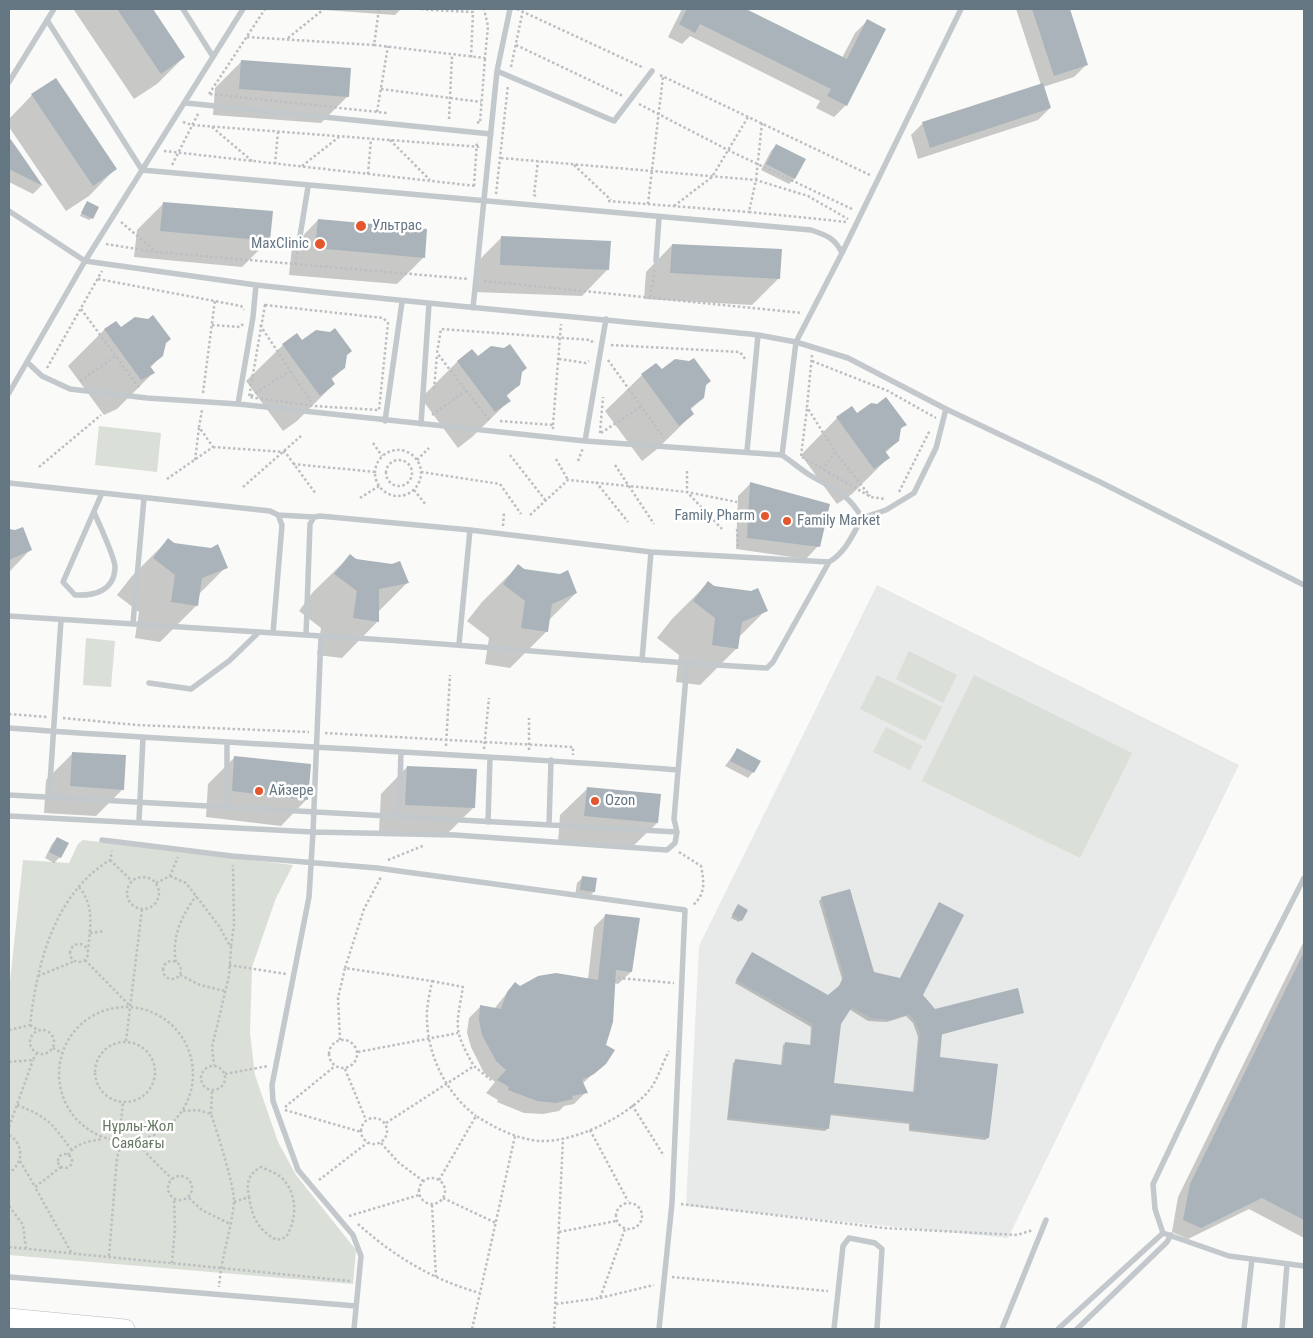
<!DOCTYPE html>
<meta charset="utf-8">
<style>
body{margin:0}
#map{position:relative;width:1313px;height:1338px;overflow:hidden;background:#fafaf8;font-family:"Roboto Condensed",sans-serif}
canvas{display:block}
.frame{position:absolute;inset:0;border:10px solid #657683;pointer-events:none}
</style>
<div id="map">
<canvas width="1313" height="1338"></canvas>
<div class="frame"></div>
</div>
<script>
const ctx = document.querySelector('canvas').getContext('2d');
ctx.lineJoin = 'round';
function paint(path, color) {
  ctx.fillStyle = color;
  ctx.fill(path, 'evenodd');
}
function trace(path, color, width, dash) {
  ctx.strokeStyle = color;
  ctx.lineWidth = width;
  ctx.lineCap = dash ? 'butt' : 'round';
  ctx.setLineDash(dash || []);
  ctx.stroke(path);
}
function label(font, color, halo, rows, align = 'center') {
  ctx.font = font + ' "Roboto Condensed",sans-serif';
  ctx.lineWidth = 5;
  ctx.setLineDash([]);
  ctx.textBaseline = 'middle';
  ctx.strokeStyle = halo;
  ctx.fillStyle = color;
  for (const [text, x, y, turn = 0] of rows) {
    ctx.save();
    ctx.translate(x, y);
    ctx.rotate((+turn || 0) * Math.PI / 180);
    ctx.textAlign = isNaN(turn) ? turn : align;
    if (halo) ctx.strokeText(text, 0, 0);
    ctx.fillText(text, 0, 0);
    ctx.restore();
  }
}
paint(new Path2D(`
 M877 585 1239 765 1008 1238 686 1206 699 946Z`), '#e8e9e9');
paint(new Path2D(`
 M99 426 161 433 157 472 95 465Z
 M86 638 115 641 111 687 83 685Z
 M909 651 957 675 943 703 896 679Z
 M877 675 942 707 925 741 860 709Z
 M974 675 1132 753 1080 858 922 781Z
 M886 727 922 746 910 770 873 752Z
 M83 840 293 865 276 898 252 967 250 1033 255 1075 278 1142 296 1175 356 1250 353 1284 9 1255V991L23 860 69 863 78 844Z`), '#dadfd7');
paint(new Path2D(`
 M75 9H151L184 57 157 84 134 99 74 10Z
 M310 9H401L395 15Z
 M682 9H743L842 58 855 33 867 21 846 105 834 117 816 108 820 101 690 36 682 44 668 37Z
 M1016 9H1068L1086 65 1074 77 1043 87 1050 108 1038 120 918 159 911 135 923 123 1041 85Z
 M242 61 348 96 321 123 213 115 215 88Z
 M32 95 115 169 89 196 66 211 9 127V119Z
 M9 139 41 186 33 194 9 182Z
 M776 145 794 179 789 184 761 170 771 151Z
 M164 203 269 240 242 267 134 257 137 230Z
 M85 205 92 218 89 220 80 216Z
 M318 220 424 257 397 284 289 275 292 247Z
 M502 237 608 269 582 296 474 292 475 264Z
 M672 245 779 278 752 305 644 299 646 272Z
 M116 322 121 329 164 344 162 355 150 368 153 373 117 409 104 415 68 366 104 330Z
 M302 341 345 357 344 368 331 380 334 384 297 421 283 431 246 381 283 345Z
 M477 358 521 373 519 384 506 397 509 401 472 437 458 448 421 398 458 361Z
 M661 371 704 386 703 398 690 410 693 414 656 450 642 461 605 411 642 375Z
 M857 414 905 424 900 430 898 441 885 453 888 458 852 494 837 504 801 455 837 418Z
 M750 484 818 546 806 559 736 549 738 496Z
 M9 531 15 532 30 550 9 572Z
 M168 540 226 567 198 595 197 605 160 642 135 638 139 612 117 595 132 576Z
 M350 556 407 583 378 612V621L342 658 317 655 321 628 299 611 313 592Z
 M518 566 576 593 548 621 547 631 510 668 485 664 489 638 467 621 482 602Z
 M708 583 766 610 738 638 737 648 700 685 676 682 679 655 657 638 672 619Z
 M737 750 753 772 748 778 725 766Z
 M73 753 123 789 96 816 44 813 46 780Z
 M235 757 307 799 281 826 206 817 208 784Z
 M407 767 474 807 447 834 379 831 381 794Z
 M587 789 657 823 630 849 558 843 560 815Z
 M57 838 60 857 54 863 45 858 52 844Z
 M583 877 594 892 588 897 575 896 577 883Z
 M822 898 873 974 900 979 939 904 921 995 935 1011 1023 1012 940 1035 939 1058 988 1138 985 1140 909 1131V1124L829 1115 828 1128 825 1131 727 1120 733 1063 736 1061 781 1066 783 1045 786 1043 810 1046 811 1027 735 983 750 956 828 996 838 988 842 979 819 901ZM849 1009 868 1021 887 1022 906 1016 913 1023 918 1037 913 1093 833 1084 840 1023Z
 M736 908 741 920 739 922 731 918Z
 M606 915 638 919 631 972 618 984 614 983 604 1046 605 1063 582 1084 586 1092 574 1104 564 1106 559 1111 543 1114 524 1113 497 1102 498 1100 486 1093 495 1082 484 1073 471 1047 467 1033 469 1018 481 1006 494 1009 515 983 520 988 588 979 594 927Z
 M1304 941V1238L1249 1209 1188 1239 1172 1232 1178 1197Z`), '#0003');
paint(new Path2D(`
 M117 9H153L185 57 161 74Z
 M687 9H746L847 59 867 19 886 29 847 106 827 96 831 89 700 24 695 33 679 24Z
 M1032 9H1070L1088 65 1054 76Z
 M241 60 351 68 349 97 239 89Z
 M56 78 117 169 93 186 31 94Z
 M1043 83 1051 108 930 148 922 122Z
 M9 137 19 151 43 186 9 169Z
 M776 144 806 159 795 179 766 164Z
 M87 201 99 207 93 219 81 213Z
 M163 202 273 211 270 241 160 231Z
 M318 219 427 229 425 258 315 248Z
 M501 236 611 241 609 270 500 265Z
 M672 244 782 249 780 279 670 273Z
 M153 315 171 339 166 343 163 356 150 366 155 373 141 380 104 329 116 321 121 327 135 317 148 319Z
 M335 328 352 351 347 355 345 368 331 378 335 384 320 396 282 344 297 333 302 340 316 330 330 332Z
 M510 344 527 368 522 372 520 385 506 395 511 401 495 412 457 361 472 349 478 356 491 346 504 348Z
 M694 358 711 381 706 385 704 398 690 408 694 414 679 426 641 374 656 363 662 369 675 359 689 361Z
 M886 397 907 425 901 428 899 441 885 451 890 458 874 469 836 417 852 406 857 413 871 403 877 404Z
 M750 482 830 504 820 547 747 538Z
 M23 527 32 550 9 560V529L15 530Z
 M168 538 174 543 211 548 218 544 228 568 202 578 198 606 171 602 175 575 153 558Z
 M350 554 356 559 392 564 400 561 409 583 379 589V622L353 618 357 591 334 574Z
 M518 564 524 569 560 574 568 570 577 593 552 604 548 632 521 628 525 601 503 584Z
 M708 581 714 586 751 591 758 588 768 611 742 622 738 649 712 645 715 618 693 601Z
 M737 748 761 761 754 773 730 761Z
 M72 752 126 755 124 790 70 786Z
 M234 756 311 764 308 800 232 791Z
 M407 766 477 769 475 808 405 805Z
 M587 787 661 794 658 823 584 816Z
 M57 837 69 843 61 858 49 852Z
 M582 876 597 878 595 892 580 890Z
 M850 889 874 972 900 978 939 902 964 915 923 995 935 1009 1018 988 1024 1013 942 1034 940 1057 998 1064 989 1138 910 1129 911 1122 831 1113 829 1129 728 1118 735 1059 783 1065 785 1042 811 1045 813 1024 736 980 752 952 828 995 840 985 844 976 821 897ZM852 1007 871 1018 891 1020 909 1014 915 1021 920 1033 915 1092 834 1083 841 1024Z
 M738 904 748 910 742 921 732 915Z
 M605 914 640 918 632 972 616 970 613 1022 606 1045 615 1050 606 1064 594 1074 582 1080 588 1093 572 1096 573 1099 556 1103 537 1101 508 1090 509 1087 497 1080 506 1070 496 1061 482 1035 479 1020 480 1005 501 1009 507 992 515 982 520 986 538 976 556 973 598 980Z
 M1304 952V1220L1262 1198 1201 1228 1183 1220 1190 1184Z`), '#aab3b9');
const primary = new Path2D(`
 M9 1318 125 1329`);
trace(primary, '#b5babe', 20);
trace(new Path2D(`
 M421 9 431 10
 M517 9 644 68
 M431 10 473 12 471 58
 M247 37 374 45 379 9
 M288 38 324 9
 M374 45 485 58 488 26 484 9
 M516 45 623 96
 M511 67 523 10
 M660 75 870 175
 M381 89 481 102
 M209 94 265 9
 M210 94 387 113
 M639 104 728 150 854 210
 M377 112 388 46
 M449 119 452 56
 M183 122 192 125 481 147
 M477 122 480 123 485 58
 M762 123 756 180 749 212 847 222
 M212 127 252 161
 M390 140 430 180
 M164 151 476 186
 M501 158 756 180 808 196 848 219
 M275 164 278 132
 M172 165 199 112
 M574 165 611 200
 M302 166 339 137
 M368 174 371 139
 M474 186 477 141
 M496 194 508 85
 M536 196 534 195 538 161
 M608 201 749 212
 M648 204 663 77
 M674 206 712 177 748 117
 M121 222 155 251
 M106 244 156 252 469 279
 M295 264 299 243
 M98 279 241 306 244 310
 M484 281 802 313
 M650 297 655 269
 M265 305 383 318 388 323 379 410 314 406 249 397Z
 M81 309 140 389
 M212 325 240 327 243 324
 M260 325 311 402
 M611 345 740 352 746 360
 M812 355 807 407 835 452 823 469
 M559 359 586 363 589 361
 M608 360 664 438
 M812 361 888 391 936 418
 M47 368 102 271
 M80 381 116 356
 M434 389 437 355
 M203 393 215 300
 M251 396 290 371
 M432 415 467 390
 M489 420 437 353 441 329 591 340 593 343
 M500 421 553 425V429
 M553 425 561 324
 M600 433 603 397
 M601 433 642 406
 M373 443 382 456
 M213 447 285 452 316 494
 M375 473a23 23 0 1 1 46 0a23 23 0 1 1-46 0Z
 M835 452 870 496
 M510 455 546 501
 M801 456 807 408
 M802 457 871 497 885 499
 M556 459 568 480
 M386 473a13 13 0 1 1 26 0a13 13 0 1 1-26 0Z
 M195 460 199 428
 M417 460 429 448
 M578 461 583 448
 M293 464 375 472
 M615 465 654 524
 M39 467 101 415
 M687 471V492L737 502
 M421 472 500 484 521 514
 M167 479 213 447 199 427 202 410
 M596 482 628 522
 M243 487 301 436
 M414 490 426 505
 M899 492 930 430
 M360 498 379 486
 M530 515 568 480 687 492 722 529
 M503 526 504 513
 M737 529 738 547
 M9 714 47 717
 M63 718 137 725 309 732
 M325 733 573 747V755
 M446 746 450 675
 M484 749 489 698
 M529 750V718
 M679 852 701 866C704 881 706 894 693 905
 M110 860 132 881
 M388 860 425 845
 M170 876 186 883 219 926 231 948 229 976 212 1047 214 1065
 M127 893a16 16 0 1 1 32 0a16 16 0 1 1-32 0Z
 M156 883 170 876 178 857
 M79 887C95 906 90 928 88 951
 M90 933 105 931
 M70 953a9 9 0 1 1 18 0a9 9 0 1 1-18 0Z
 M231 946 234 925 233 865
 M85 960 130 1006
 M163 970a9 9 0 1 1 18 0a9 9 0 1 1-18 0Z
 M176 962C171 938 182 915 196 896
 M229 965 286 974
 M345 968 364 909 381 877
 M180 975 200 985 225 991
 M38 976 75 961
 M618 978 674 983
 M432 981 463 987C456 1027 453 1030 474 1066
 M59 1074a67 67 0 1 1 134 0a67 67 0 1 1-134 0Z
 M30 1025 38 1030
 M30 1042a12 12 0 1 1 24 0a12 12 0 1 1-24 0Z
 M9 1030 30 1025C37 964 54 894 110 860L112 851
 M340 1040 338 998 345 968 432 981C430 993 426 1007 427 1020 428 1057 447 1094 476 1116
 M329 1054a14 14 0 1 1 28 0a14 14 0 1 1-28 0Z
 M126 1041 142 909
 M95 1072a30 30 0 1 1 60 0a30 30 0 1 1-60 0Z
 M53 1048 62 1053
 M358 1052 458 1033
 M9 1062 33 1060 36 1054
 M201 1078a12 12 0 1 1 24 0a12 12 0 1 1-24 0Z
 M345 1069 366 1120
 M225 1074 268 1066
 M17 1105C50 1118 51 1123 71 1149
 M632 1105 664 1156
 M285 1107 335 1066
 M285 1110 361 1132
 M183 1111 198 1110 211 1114C217 1131 235 1188 234 1203 231 1231 221 1258 219 1287
 M211 1114 212 1091
 M361 1131a13 13 0 1 1 26 0a13 13 0 1 1-26 0Z
 M386 1123 474 1066 491 1080
 M9 1127 33 1060
 M590 1130 628 1201
 M9 1135C24 1144 24 1163 9 1173
 M140 1140 145 1152 172 1179
 M119 1141 123 1103
 M381 1143 399 1163 423 1181
 M58 1161a7 7 0 1 1 14 0a7 7 0 1 1-14 0Z
 M68 1155C75 1143 90 1141 103 1139
 M20 1161 35 1187
 M61 1167 35 1187 71 1252
 M168 1188a12 12 0 1 1 24 0a12 12 0 1 1-24 0Z
 M419 1191a13 13 0 1 1 26 0a13 13 0 1 1-26 0Z
 M319 1180 367 1143
 M439 1180 476 1116C495 1128 517 1139 539 1141 574 1143 630 1116 651 1088 658 1078 663 1062 669 1051
 M189 1198 202 1210 230 1224
 M443 1198 496 1223
 M234 1202 249 1197C246 1183 248 1174 261 1167 267 1170 277 1173 282 1178 298 1194 297 1220 286 1237L277 1240C259 1231 252 1218 249 1197
 M616 1216a13 13 0 1 1 26 0a13 13 0 1 1-26 0Z
 M681 1204 884 1228 1017 1235 1033 1230
 M432 1205 436 1277
 M9 1206 23 1225 26 1248
 M349 1216 419 1195
 M358 1224C395 1257 433 1280 480 1293
 M559 1232 616 1221
 M9 1247 350 1281
 M109 1256 117 1157 122 1142
 M172 1263 175 1227 174 1199
 M672 1277 828 1291
 M600 1298 654 1285
 M556 1304 600 1298 625 1229
 M472 1329 515 1136
 M554 1329 563 1138`), '#bbbfc2', 2.5, [2.5, 2.5]);
trace(new Path2D(`
 M183 9 212 55
 M47 20 142 170 811 230C826 235 835 238 842 253L796 342 782 455
 M497 71 614 121 652 71
 M9 82 54 9
 M186 103 491 134
 M9 211 85 261 256 285
 M300 236 308 187
 M842 253 961 9
 M656 261 659 217
 M473 308 497 71 510 9
 M758 335 796 342 848 358 946 409 1100 482 1304 585
 M27 362 42 376 70 389 147 398 238 404 585 441 782 455C791 461 799 468 808 474 831 488 848 492 862 518 853 534 846 552 829 562
 M9 393 85 261 243 9
 M238 404 253 317 256 285C423 304 591 318 758 335L747 451
 M385 421 402 302
 M421 424 429 304
 M585 441 606 319
 M9 483 270 511 278 515 282 525 273 633
 M94 512C98 522 116 559 115 568 114 591 94 596 75 595L63 582 102 493
 M278 515 314 517
 M862 518 886 510 914 493 936 448 946 409
 M470 530 651 552 829 562 773 662 767 668C618 660 470 644 321 636L313 832 455 835 667 850 675 843 677 832
 M9 616 259 632
 M133 623 144 498
 M306 635 310 524 314 517 320 516 470 530 459 644
 M642 660 651 552
 M149 683 191 689 229 661 259 632 321 636
 M9 728C232 745 456 752 678 770
 M9 795 677 832 674 819 687 664
 M49 798 61 620
 M227 808V742
 M9 816 313 832 309 897 272 1085 273 1101 298 1170 353 1235 361 1256 354 1329
 M399 818 401 752
 M139 821 143 738
 M488 822 490 758
 M549 825 551 760
 M102 840 232 856 377 868 685 910 672 1203 659 1329
 M1163 1233 1155 1209 1153 1184 1219 1045 1304 878
 M9 1277 356 1306
 M834 1329 843 1246 849 1238 875 1243 882 1249 877 1329
 M1002 1329 1046 1220
 M1058 1329 1163 1233 1229 1256 1304 1266
 M1077 1329 1167 1242 1171 1235
 M1244 1329 1252 1259
 M1282 1329 1287 1264`), '#c3c8cc', 5.5);
trace(primary, '#fff', 19);
for (const [x, y, r, color] of [
 [361,226,6,"#e4572e"],
 [320,244,6,"#e4572e"],
 [765,516,5,"#e4572e"],
 [787,521,5,"#e4572e"],
 [259,791,5,"#e4572e"],
 [595,801,5,"#e4572e"]
]) {
  const dot = new Path2D();
  dot.arc(x, y, r, 0, 2 * Math.PI);
  ctx.fillStyle = color;
  ctx.fill(dot);
  trace(dot, '#fff', 2);
}
label('15px', '#657683', '#fff', [
 ["Ультрас",372,226],
 ["MaxClinic",309,244,"right"],
 ["Family Pharm",755,516,"right"],
 ["Family Market",797,521],
 ["Айзере",269,791],
 ["Ozon",605,801]
], 'left');
label('15px', '#687a64', '#fff', [
 ["Нұрлы-Жол",138,1127],
 ["Саябағы",138,1144]
]);
</script>
